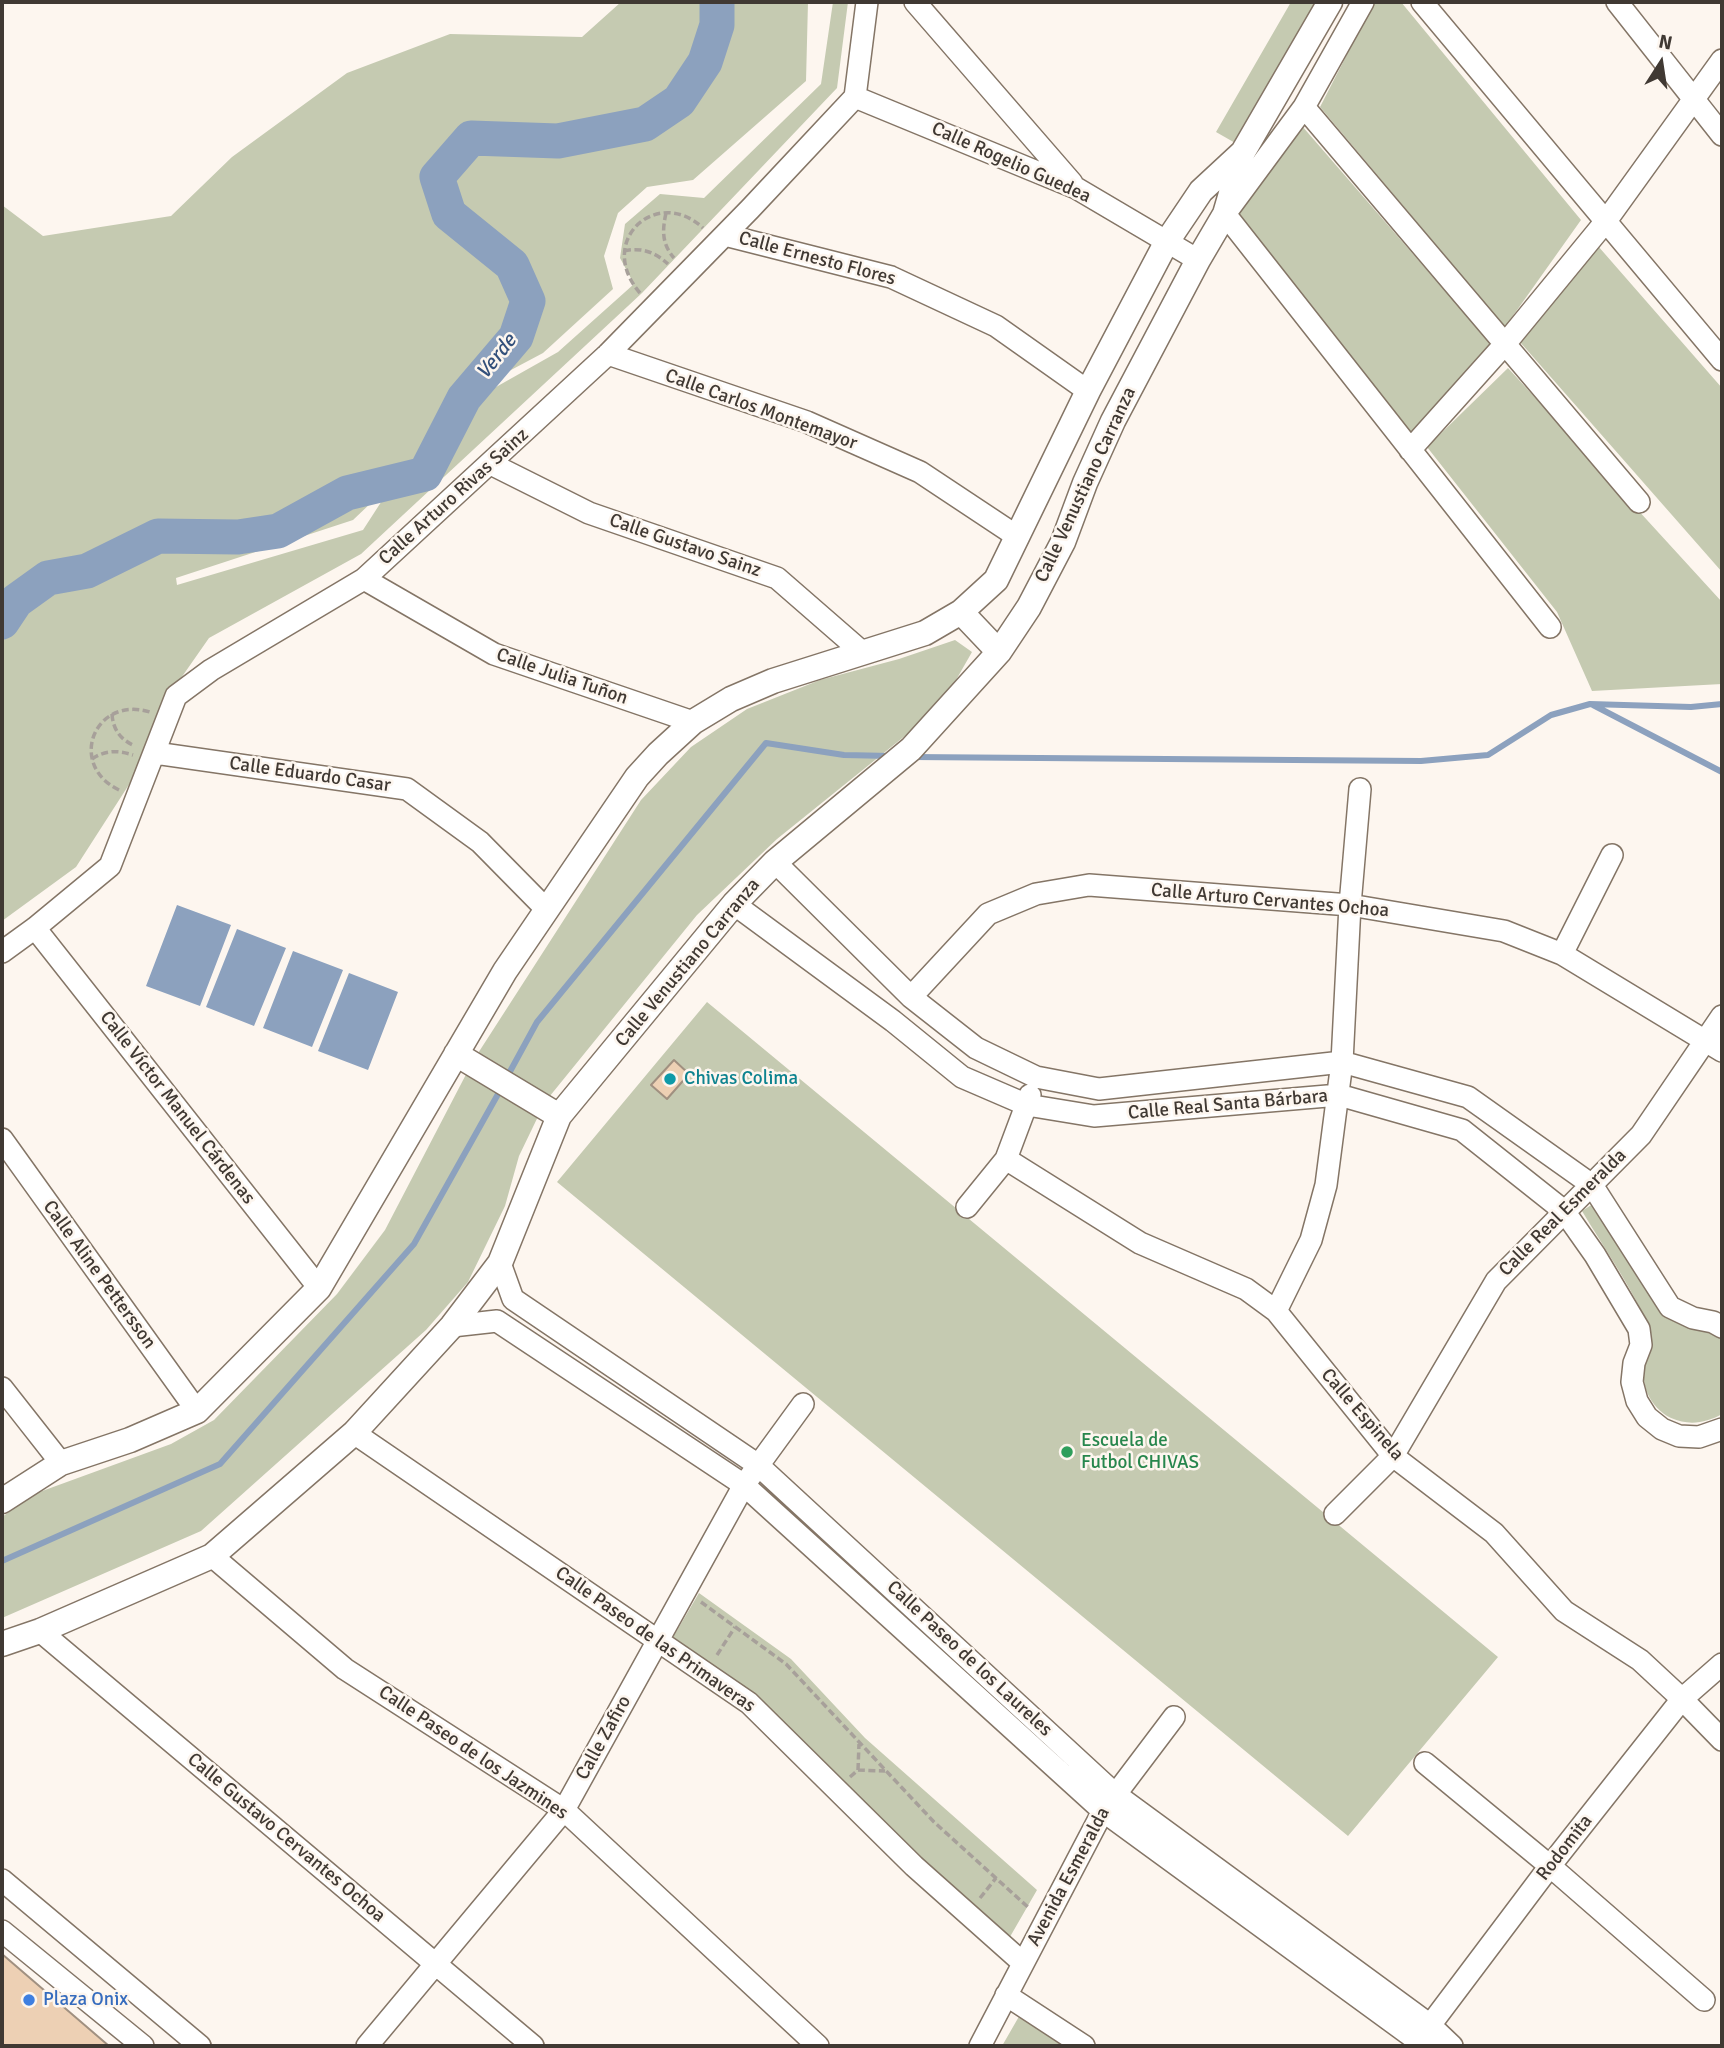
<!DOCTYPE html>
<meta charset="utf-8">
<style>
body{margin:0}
#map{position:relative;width:1724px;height:2048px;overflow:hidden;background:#fdf6ef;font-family:Signika,sans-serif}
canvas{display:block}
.frame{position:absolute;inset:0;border:4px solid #403933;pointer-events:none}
.north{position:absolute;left:1626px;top:28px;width:70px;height:70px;-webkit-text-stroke:5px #fdf6ef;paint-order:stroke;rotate:12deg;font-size:19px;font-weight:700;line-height:28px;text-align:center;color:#403933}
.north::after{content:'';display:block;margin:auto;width:24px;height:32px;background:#403933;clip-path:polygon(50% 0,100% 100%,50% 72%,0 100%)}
</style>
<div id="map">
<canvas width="1724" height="2048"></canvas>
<div class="frame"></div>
<div class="north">N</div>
</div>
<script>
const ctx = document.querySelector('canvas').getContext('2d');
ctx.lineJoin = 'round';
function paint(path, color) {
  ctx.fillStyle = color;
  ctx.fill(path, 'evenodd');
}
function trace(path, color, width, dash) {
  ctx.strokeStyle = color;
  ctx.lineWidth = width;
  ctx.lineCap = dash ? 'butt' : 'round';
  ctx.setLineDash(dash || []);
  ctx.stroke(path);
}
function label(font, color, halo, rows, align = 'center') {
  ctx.font = font + ' Signika,sans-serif';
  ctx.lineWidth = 5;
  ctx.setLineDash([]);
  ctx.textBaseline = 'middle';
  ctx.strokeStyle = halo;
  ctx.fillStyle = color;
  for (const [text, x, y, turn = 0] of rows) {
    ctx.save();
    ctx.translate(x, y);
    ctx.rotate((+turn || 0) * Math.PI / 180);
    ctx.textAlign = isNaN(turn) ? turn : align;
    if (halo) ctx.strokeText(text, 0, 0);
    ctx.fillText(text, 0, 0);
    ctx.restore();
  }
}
paint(new Path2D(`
 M621 2H808L806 81 693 180 647 187 618 213 604 256 613 289 543 353 447 404 413 463 353 520 176 578 177 585 363 530 385 496 428 481 473 400 558 352 634 284 620 258 625 224 660 194 704 198 821 84 833 2H848L837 88 642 293 361 554 209 638 165 701 130 783 76 867 2 921V205L43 236 171 216 232 157 347 73 450 34 582 37Z
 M1291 2H1320L1237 144 1216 132Z
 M1374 2H1401L1581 220 1505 327 1320 107Z
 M1302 126 1491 344 1413 436 1239 214Z
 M1598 246 1722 388V572L1520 342Z
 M1508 368 1722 602V684L1592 691 1557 612 1427 447Z
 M955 640 972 652 956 680 916 727 777 839 697 915 545 1102 519 1156 505 1206 468 1282 426 1330 201 1531 2 1618V1517L34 1494 171 1444 214 1420 337 1294 385 1230 473 1061 641 800 691 747 747 709 820 680 899 659Z
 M707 1002 1498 1657 1348 1836 557 1182Z
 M1596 1202 1663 1311 1722 1336V1414C1706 1423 1689 1426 1671 1418 1650 1408 1638 1382 1646 1359 1648 1354 1652 1350 1652 1344 1651 1337 1648 1325 1645 1318 1627 1281 1603 1246 1582 1211Z
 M699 1593 791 1659 865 1738 1037 1890 1007 1942 672 1639Z
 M1021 2013 1071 2046H1002Z`), '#c5cab1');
paint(new Path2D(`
 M177 905 231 925 200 1006 146 986Z
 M237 929 286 948 254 1026 206 1007Z
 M293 951 343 970 312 1047 263 1028Z
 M349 973 398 992 368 1070 318 1051Z`), '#8ca1be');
trace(new Path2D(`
 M1593 705 1722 772
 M912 757 1421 761 1488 755 1551 715 1590 704 1691 707 1722 704
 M507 1077 537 1022 766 743 844 755 891 756
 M2 1561 220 1464 414 1244 502 1087`), '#8ca1be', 6);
trace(new Path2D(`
 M2 622 16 601 48 578 87 571 158 536 238 537 278 531 347 493 425 474 464 398 516 337 528 301 512 265 449 214 437 177 471 138 558 141 645 124 679 101 705 62 717 25V2`), '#8ca1be', 35);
const building = new Path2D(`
 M674 1060 689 1074 667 1099 651 1085Z
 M2 1954 109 2046H2Z`);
paint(building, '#edd0b4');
trace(building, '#a09080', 2);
const minor = new Path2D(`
 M915 2 1072 183
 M1363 2 1304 107 1225 214 1550 627
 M1422 2 1722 360
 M1617 2 1722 135
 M855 97 1076 188 1198 260
 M1304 107 1639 502
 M725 235 891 277 996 326 1088 391
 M608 354 807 422 920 472 1018 537
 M1410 450 1505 344 1606 221 1722 60
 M491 464 589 513 777 578 862 652
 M364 579 494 654 693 722
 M155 753 407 789 480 842 547 910
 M775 862 911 997 976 1048 1036 1077 1099 1089 1342 1062 1468 1097 1592 1185 1670 1307 1693 1318 1713 1322 1722 1327
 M734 904 893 1021 962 1077 1027 1105 1094 1116 1339 1095 1462 1130 1564 1211 1595 1255 1639 1329 1641 1345 1634 1363 1632 1382 1637 1401 1647 1417 1662 1429 1679 1436 1699 1437 1722 1429
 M35 928 319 1288
 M2 952 35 928 110 866 176 696 211 670 364 579 608 354 750 209 855 97 867 2
 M1562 954 1612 855
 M911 997 988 914 1036 894 1089 885 1350 905 1504 931 1562 954 1722 1051
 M2 1139 197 1411
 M1006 1159 1140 1243 1246 1289 1276 1311 1393 1456 1494 1533 1564 1611 1640 1660 1682 1699 1722 1740
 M967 1207 1006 1159 1030 1095
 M500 1263 513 1299 758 1465 1115 1794 1430 2025 1452 2046
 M1276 1311 1311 1240 1326 1185 1342 1062 1350 905 1360 789
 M452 1326 497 1321 744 1485 1103 1811 1425 2046
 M2 1388 61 1463
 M354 1433 749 1703 914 1866 1023 1963
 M1335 1514 1393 1456 1496 1281 1641 1135 1722 1016
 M212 1556 345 1669 564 1810 818 2046
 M40 1631 533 2046
 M1425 1763 1550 1866 1704 2000
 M2 1880 200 2046
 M2 1931 143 2046
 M1006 1995 1084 2046
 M1422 2036 1550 1866 1682 1699 1722 1664
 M367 2046 564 1810 744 1485 803 1404
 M980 2046 1103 1811 1174 1717`);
const tertiary = new Path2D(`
 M961 612 999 652
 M456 1054 559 1116
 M2 1501 61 1463 130 1440 197 1411 319 1288 505 971 637 777 658 754 693 722 731 699 773 681 925 633 961 612 996 580 1088 391 1166 243 1201 191 1242 153
 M2 1644 40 1631 212 1556 354 1433 452 1326 500 1263 559 1116 734 904 775 862 911 749 999 652 1029 607 1063 542 1085 483 1113 421 1198 260 1225 214 1243 152 1330 2`);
trace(minor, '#847566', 24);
trace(tertiary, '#847566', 27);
trace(new Path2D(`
 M666 213C662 231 662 244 674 258
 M624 251C641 247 655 252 668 264
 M640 293C595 241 657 185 703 228
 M112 714C113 730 121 740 135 746
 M92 759C105 750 118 750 133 755
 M119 790C67 765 94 695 150 712
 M701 1602 786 1664 934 1822 1030 1909
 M717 1655 735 1627
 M858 1770 859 1744
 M850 1777 858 1770 885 1771
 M980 1898 996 1878`), '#a7a09a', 3.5, [7, 3.5]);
trace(minor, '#fff', 21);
trace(tertiary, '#fff', 24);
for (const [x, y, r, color] of [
 [670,1079,7,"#0f9aa8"],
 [1067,1452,7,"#2e9e5b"],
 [29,2000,7,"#3f7fe0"]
]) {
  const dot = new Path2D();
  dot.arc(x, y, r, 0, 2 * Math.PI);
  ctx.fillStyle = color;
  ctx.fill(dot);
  trace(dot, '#fdf6ef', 2.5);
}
label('19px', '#403933', '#fdf6ef', [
 ["Calle Rogelio Guedea",1011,163,24],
 ["Calle Ernesto Flores",817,259,15],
 ["Calle Carlos Montemayor",761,410,20],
 ["Calle Venustiano Carranza",1086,485,-65],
 ["Calle Arturo Rivas Sainz",454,497,-42],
 ["Calle Gustavo Sainz",685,546,19],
 ["Calle Julia Tuñon",562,677,19],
 ["Calle Eduardo Casar",310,775,8],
 ["Calle Arturo Cervantes Ochoa",1270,901,5],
 ["Calle Venustiano Carranza",688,963,-50],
 ["Calle Real Santa Bárbara",1228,1105,-5],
 ["Calle Víctor Manuel Cárdenas",177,1108,52],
 ["Calle Real Esmeralda",1563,1213,-45],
 ["Calle Aline Pettersson",99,1275,54],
 ["Calle Espinela",1362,1415,49],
 ["Calle Paseo de las Primaveras",655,1640,35],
 ["Calle Paseo de los Laureles",969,1659,43],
 ["Calle Zafiro",604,1738,-61],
 ["Calle Paseo de los Jazmines",473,1753,34],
 ["Calle Gustavo Cervantes Ochoa",286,1838,40],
 ["Rodomita",1565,1848,-52],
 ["Avenida Esmeralda",1069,1877,-62]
]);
label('19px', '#0d838f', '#fdf6ef', [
 ["Chivas Colima",684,1079]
], 'left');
label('19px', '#27864d', '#fdf6ef', [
 ["Escuela de",1081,1441],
 ["Futbol CHIVAS",1081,1463]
], 'left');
label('19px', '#366cbe', '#fdf6ef', [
 ["Plaza Onix",43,2000]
], 'left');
label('italic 21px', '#33507b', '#fdf6ef', [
 ["Verde",497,357,-52]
]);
</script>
